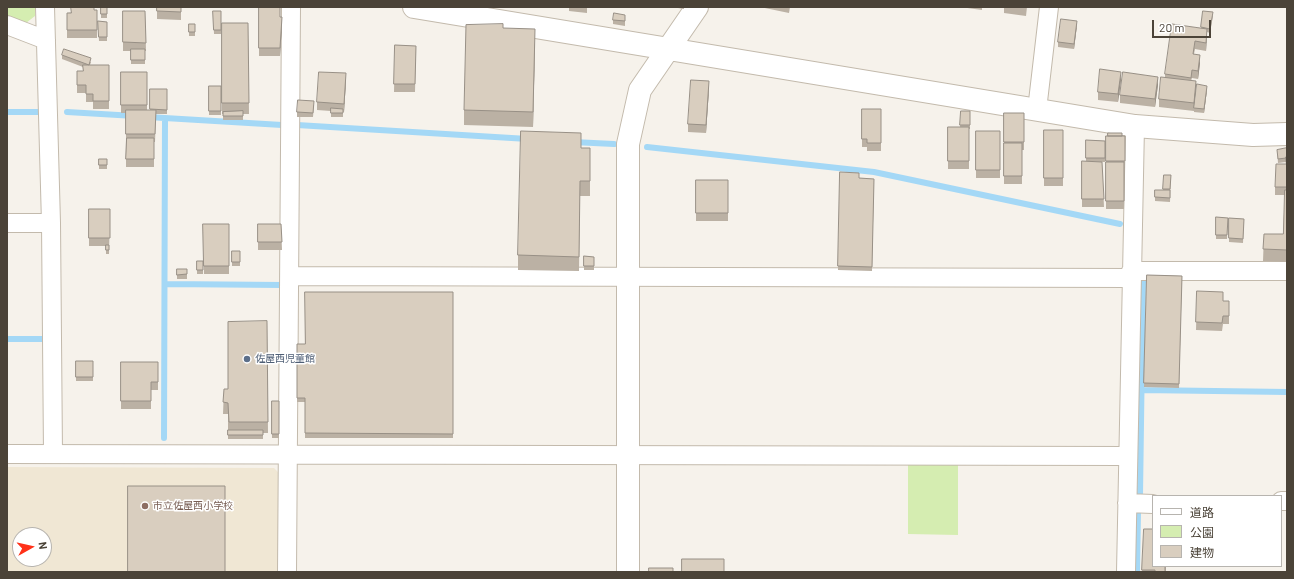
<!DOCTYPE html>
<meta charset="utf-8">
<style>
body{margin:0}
#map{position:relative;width:1294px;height:579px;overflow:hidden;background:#f6f2eb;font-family:Barlow,"Noto Sans JP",sans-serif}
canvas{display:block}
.frame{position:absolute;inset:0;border:8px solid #4b4338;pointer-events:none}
.legend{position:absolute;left:1152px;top:495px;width:130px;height:72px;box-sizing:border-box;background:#fff;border:1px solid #b7b4af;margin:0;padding:5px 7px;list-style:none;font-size:12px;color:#4b4338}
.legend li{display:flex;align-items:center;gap:8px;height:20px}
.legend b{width:20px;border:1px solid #b7b4af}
.north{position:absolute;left:12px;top:527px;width:40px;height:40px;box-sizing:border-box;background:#fff;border:1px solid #b7b4af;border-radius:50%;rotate:82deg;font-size:11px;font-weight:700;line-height:16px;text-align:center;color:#4b4338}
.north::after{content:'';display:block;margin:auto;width:14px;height:18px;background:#ff3119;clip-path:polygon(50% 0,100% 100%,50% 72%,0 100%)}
.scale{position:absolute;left:1152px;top:20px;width:59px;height:18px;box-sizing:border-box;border:2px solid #4b4338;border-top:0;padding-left:5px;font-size:12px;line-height:14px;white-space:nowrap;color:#4b4338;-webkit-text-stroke:3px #fff;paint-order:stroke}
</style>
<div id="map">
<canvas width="1294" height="579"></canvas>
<div class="frame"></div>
<ul class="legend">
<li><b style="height:5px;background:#fff"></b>道路</li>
<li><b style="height:11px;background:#d5edb1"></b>公園</li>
<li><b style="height:11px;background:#d9cebf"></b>建物</li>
</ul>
<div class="north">N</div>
<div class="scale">20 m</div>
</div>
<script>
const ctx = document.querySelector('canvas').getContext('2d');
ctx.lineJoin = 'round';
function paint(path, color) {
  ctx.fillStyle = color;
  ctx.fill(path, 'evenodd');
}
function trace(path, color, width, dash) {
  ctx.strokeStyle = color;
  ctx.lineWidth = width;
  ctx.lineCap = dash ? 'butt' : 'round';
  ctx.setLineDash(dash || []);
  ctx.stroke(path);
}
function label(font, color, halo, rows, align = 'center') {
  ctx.font = font + ' Barlow,"Noto Sans JP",sans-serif';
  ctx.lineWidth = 3;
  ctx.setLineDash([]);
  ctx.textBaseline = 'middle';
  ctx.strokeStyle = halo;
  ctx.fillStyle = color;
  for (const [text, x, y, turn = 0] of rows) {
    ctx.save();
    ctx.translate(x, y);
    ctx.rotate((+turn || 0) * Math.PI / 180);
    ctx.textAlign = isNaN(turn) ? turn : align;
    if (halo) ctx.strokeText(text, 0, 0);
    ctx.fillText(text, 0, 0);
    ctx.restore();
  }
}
paint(new Path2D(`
 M7 467 274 468 283 477V572H7ZM20 535H44V559H20Z`), '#f0e7d4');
paint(new Path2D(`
 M7 7H35V16L22 26 7 21Z
 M958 461V535L908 534V463Z`), '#d5edb1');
trace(new Path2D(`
 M7 112H40
 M67 112 135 116
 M148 117 282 125
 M297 125 528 139
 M573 142 614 144
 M647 147 874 172 1120 224
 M165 284 282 285
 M7 339H42
 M1142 390 1287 392
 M164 438 165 118
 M1140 495 1143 281
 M1137 572 1138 512`), '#a4d8f6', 6);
const minor = new Path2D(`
 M45 7 51 223 53 454
 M7 25 46 40
 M1037 110 1049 7
 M7 223H51
 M1131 271H1287
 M290 276 1131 278
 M7 454 1128 456
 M1281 501H1287
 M1127 503 1153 504
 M287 572 291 7
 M1126 572 1135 126`);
const tertiary = new Path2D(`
 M414 7 1135 126 1253 135 1287 134
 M628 572V144L640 90 697 7`);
trace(minor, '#c3baac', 20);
trace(tertiary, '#c3baac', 24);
trace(minor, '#fff', 18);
trace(tertiary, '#fff', 22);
paint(new Path2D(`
 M101 7H107V18H101Z
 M157 7H181V20L157 19Z
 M259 7 280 17 282 25 280 56H259Z
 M569 7H587V13L569 11Z
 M672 7H684V9Z
 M760 7H790L789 13Z
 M960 7H982V10Z
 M1004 7H1027L1026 16 1004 13Z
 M94 10H97V38H67V13Z
 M123 11H145L146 51H145V64H131V51H123Z
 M213 11H221V34H214Z
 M1203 11 1213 16 1210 33 1207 32 1206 51 1195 49 1194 54 1200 63 1198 79 1192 78 1191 81H1196L1194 111 1159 107V99L1165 77V74L1201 28Z
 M625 19V26L613 24V20Z
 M98 21 107 22V41H99Z
 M222 23H248L249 114H243V120H223V114H222Z
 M189 24H195V36H189Z
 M1077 25 1074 49 1058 47V42Z
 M503 28 535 44 533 127 464 125V110Z
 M395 45 416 46 415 92H394Z
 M62 55 91 62 90 65H109V109H93V102H86V93H77V71H83V67L62 59Z
 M121 72H147V110H150V89H167V114H156L155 142H154V167H126V113H121Z
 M1121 80 1118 102 1098 100V92Z
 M346 81 344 112H343V117H331V111L317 110V102Z
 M1158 85 1155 107 1120 103V95Z
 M209 86H221V115H209Z
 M709 89 706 133 688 132V124Z
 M1207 90 1204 113 1194 112V108Z
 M314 105 313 117H297V112Z
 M862 109H881V151H867V147H862Z
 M961 111H970V129H969V169H948V127H960Z
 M1004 113H1024V150H1022V184H1004Z
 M1044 130H1063V186H1044Z
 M976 131H1000V178H976Z
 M1106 136H1125L1124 209H1106Z
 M1086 140 1105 141V162H1102L1104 207H1082V161H1086Z
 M581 148H590V196H580L579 271 518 270V255Z
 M1287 148V262L1263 261 1264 234H1283L1285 195H1275V187L1286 164V162L1278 163 1277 150Z
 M99 159H107V169H99Z
 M840 172 859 178 874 179 872 271 838 270Z
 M1164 175H1171L1170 202 1155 201V190H1163Z
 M696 180H728V221H696Z
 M89 209H110L109 254H106V246H89Z
 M1216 217 1228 218 1227 239H1216Z
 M1229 218 1244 219 1243 243 1229 242Z
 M203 224H229V274H204Z
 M258 224H281L282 250H258Z
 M232 251H240V266H232Z
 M584 256 594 257V270H584Z
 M197 261H203V274H197Z
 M177 269H187V279H177Z
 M1147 275 1182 276 1179 388 1144 387Z
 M1197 291 1223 301H1229V324H1223L1222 331 1196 330Z
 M453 292V438H305V402H297V344H305Z
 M267 321 268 433H263V439H228V414H223L224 389H228Z
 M76 361H93V381H76Z
 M121 362H158V390H151V409H121Z
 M272 401H279V438H272Z
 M1144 529 1153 566H1166V572H1142Z`), '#bbb1a4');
paint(new Path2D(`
 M282 17V25L280 56V48Z
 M1077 21V25L1074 49V44Z
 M535 29V44L533 127V112Z
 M1207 29V37L1206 51V43Z
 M1200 55V63L1198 79V71Z
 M1121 72V80L1118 102V94Z
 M346 73V81L344 112V104Z
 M1158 77V85L1155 107V99Z
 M709 81V89L706 133V125Z
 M1196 81V89L1194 111V103Z
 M1207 86V90L1204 113V109Z`), '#989086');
const building = new Path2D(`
 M71 7H94V10H97V30H67V13H71Z
 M101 7H107V14H101Z
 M157 7H181V12L157 11Z
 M259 7H280V17H282L280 48H259Z
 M123 11H145L146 43 123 42Z
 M213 11H221V30H214Z
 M1203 11 1213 12 1210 29 1201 27Z
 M614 13 625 15V21L613 20Z
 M1061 19 1077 21 1074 44 1058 42Z
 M98 21 107 22V37H99Z
 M222 23H248L249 103H222Z
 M189 24H195V32H189Z
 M503 24V28L535 29 533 112 464 110 466 25Z
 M1172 24 1207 29 1206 43 1195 41 1193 54 1200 55 1198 71 1192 70 1191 78 1165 74Z
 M395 45 416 46 415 84H394Z
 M64 49 91 58 89 65 62 55Z
 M131 49H145V60H131Z
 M83 65H109V101H93V94H86V85H77V71H83Z
 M1100 69 1121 72 1118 94 1098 92Z
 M121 72H147V105H121Z
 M319 72 346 73 344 104 317 102Z
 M1123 72 1158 77 1155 99 1120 95Z
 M1161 77 1196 81 1194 103 1159 99Z
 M691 80 709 81 706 125 688 124Z
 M1197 84 1207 86 1204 109 1194 108Z
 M209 86H221V111H209Z
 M150 89H167V110L150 109Z
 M298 100 314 101 313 113 297 112Z
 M331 108 343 109V113H331Z
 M862 109H881V143H867V139H862Z
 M126 110H156L155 134H126Z
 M243 111V116H223V112Z
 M961 111H970V125H960Z
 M1004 113H1024V142H1004Z
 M948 127H969V161H948Z
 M1044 130H1063V178H1044Z
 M521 131 581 133V148H590V181H580L579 257 518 255Z
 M976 131H1000V170H976Z
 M1108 133H1122V136H1108Z
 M1106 136H1125V161H1106Z
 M127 138H154V159H126Z
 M1086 140 1105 141V158H1086Z
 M1004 143H1022V176H1004Z
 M1287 148V157H1286V158L1278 159 1277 150Z
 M1286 157H1287V187H1275L1276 164H1286Z
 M99 159H107V165H99Z
 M1082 161 1102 162 1104 199H1082Z
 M1106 162H1124V201H1106Z
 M840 172 859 173V178L874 179 872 267 838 266Z
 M1164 175H1171L1170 189H1163Z
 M696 180H728V213H696Z
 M1155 190H1170V198L1155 197Z
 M1285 190H1287V250L1263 249 1264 234H1283Z
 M89 209H110V238H89Z
 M1216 217 1228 218 1227 235H1216Z
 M1229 218 1244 219 1243 239 1229 238Z
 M203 224H229V266H204Z
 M258 224H281L282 242H258Z
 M106 245H109V250H106Z
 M232 251H240V262H232Z
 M584 256 594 257V266H584Z
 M197 261H203V270H197Z
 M177 269H187V274L177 275Z
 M1147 275 1182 276 1179 384 1144 383Z
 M1197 291 1223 292V301H1229V316H1223L1222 323 1196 322Z
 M305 292H453V434L305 433V398H297V344H305Z
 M267 321 268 422H229L228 403 223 402 224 389H228V322Z
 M76 361H93V377H76Z
 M121 362H158V382H151V401H121Z
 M272 401H279V434H272Z
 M228 430H263V435H228Z
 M128 486H225V572H128Z
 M1144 529H1153V566H1165V572H1155V570H1142Z
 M682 559H724V572H682Z
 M649 568H673V572H649Z`);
paint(building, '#d9cebf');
trace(building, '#989086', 1);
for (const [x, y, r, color] of [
 [247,359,4,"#5c6f8a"],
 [145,506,4,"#8d6e63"]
]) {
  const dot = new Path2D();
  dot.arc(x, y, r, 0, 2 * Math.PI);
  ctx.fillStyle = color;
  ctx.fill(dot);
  trace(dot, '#fff', 1.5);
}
label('10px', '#4e5e75', '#fff', [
 ["佐屋西児童館",255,359]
], 'left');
label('10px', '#785e54', '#fff', [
 ["市立佐屋西小学校",153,506]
], 'left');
</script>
